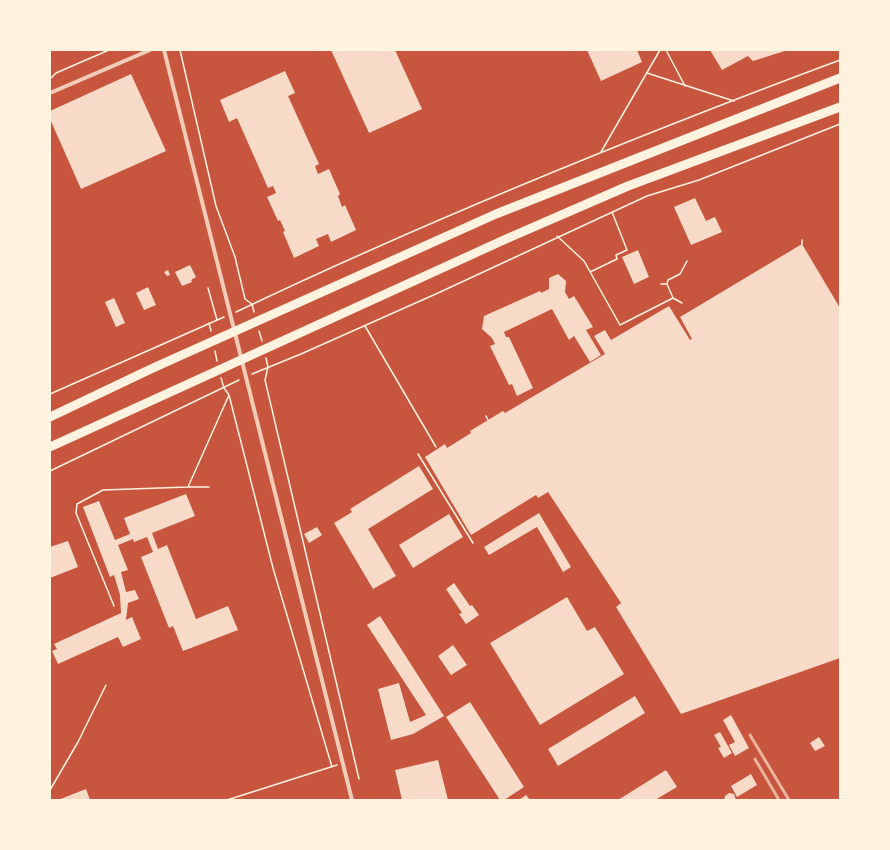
<!DOCTYPE html>
<style>
body{margin:0}
#map{position:relative;width:890px;height:850px;overflow:hidden;background:#c8553d;font-family:Cabin,sans-serif}
canvas{display:block}
.frame{position:absolute;inset:0;border:51px solid #fff3e0;pointer-events:none}
</style>
<div id="map">
<canvas width="890" height="850"></canvas>
<div class="frame"></div>
</div>
<script>
const ctx = document.querySelector('canvas').getContext('2d');
ctx.lineJoin = 'round';
function paint(path, color) {
  ctx.fillStyle = color;
  ctx.fill(path, 'evenodd');
}
function trace(path, color, width, dash) {
  ctx.strokeStyle = color;
  ctx.lineWidth = width;
  ctx.lineCap = dash ? 'butt' : 'round';
  ctx.setLineDash(dash || []);
  ctx.stroke(path);
}
paint(new Path2D(`
 M331 50H395L422 109 369 133Z
 M587 50H637L642 62 601 81Z
 M710 50H788L753 61 748 56 722 70Z
 M285 71 295 93 288 96 319 164 315 166 318 174 329 169 340 194 338 196 342 207 345 205 356 230 331 242 328 234 316 239 319 246 294 258 283 232 285 231 280 220 278 221 267 197 276 193 273 186 268 188 237 118 229 122 220 100Z
 M131 74 166 151 81 189 50 119V111Z
 M695 198 706 221 715 217 722 232 691 245 674 207Z
 M802 244 840 308V658L681 714 616 607 621 603 548 492 538 498 536 495 471 535 425 457 445 444 447 448 471 433 470 431 503 411 505 413 605 354 594 336 605 330 611 340 669 306 690 340 692 339 680 317Z
 M638 250 649 277 634 284 622 257Z
 M190 265 196 277 191 280 192 282 182 286 175 272Z
 M168 270 170 275 167 276 164 272Z
 M558 274 566 281 565 292 569 299 574 296 593 327 586 330 601 355 590 362 574 336 569 340 552 309 504 332 506 337H509L533 388 517 396 512 384 509 385 490 346 495 344 492 338 482 329 484 316 540 291 541 293 549 289V278Z
 M148 287 156 305 144 310 136 293Z
 M114 298 125 323 116 327 105 302Z
 M419 466 433 489 368 529 396 576 373 589 334 523 352 512 350 509Z
 M186 494 195 516 152 533 158 549 167 545 196 619 228 606 238 630 183 651 173 626 169 628 141 557 153 552 147 537 134 542 133 539 118 545 128 570 121 572 126 592 135 590 139 599 128 603 126 620 132 617 141 639 123 647 118 637 58 664 52 651 57 649 54 644 121 613 120 595 114 575 110 577 83 507 99 501 115 540 130 534 124 518Z
 M539 513 571 567 563 572 537 527 489 555 484 547Z
 M449 514 463 537 413 568 399 545Z
 M317 527 322 535 309 543 304 534Z
 M68 541 78 567 50 578V547Z
 M454 583 470 606 472 605 479 615 466 624 459 614 462 613 446 589Z
 M567 597 587 631 595 627 624 674 540 725 490 643Z
 M380 616 444 716 413 734 391 740 378 689 399 683 410 722 426 715 367 625Z
 M453 645 467 665 451 675 438 656Z
 M635 696 645 713 558 766 548 749Z
 M470 702 524 787 504 800H500L446 717Z
 M731 715 749 748 735 756 729 745 735 742 723 720Z
 M720 732 732 753 724 758 718 748 721 747 714 735Z
 M819 737 825 746 815 751 810 743Z
 M438 760 448 800H402L395 770Z
 M666 770 677 787 655 800H618Z
 M751 774 757 785 737 797 731 786Z
 M86 789 90 800H58Z
 M729 793 734 794 736 800H724L725 796Z
 M526 795 530 800H519Z`), '#f7dbc8');
trace(new Path2D(`
 M180 50 216 206 235 257 245 299 252 304 254 312
 M666 50 685 86
 M647 73 734 101
 M50 79 56 73 109 50
 M601 152 660 50
 M557 236 584 261 620 325 673 298 682 303
 M802 240V244
 M590 272 617 259 616 255 627 250 612 212
 M661 284H667L673 298
 M667 284 668 280 680 274 687 261
 M208 288 217 320
 M236 312C433 218 636 136 840 60
 M209 323 211 331
 M365 326 436 447
 M259 331 262 341
 M215 351 217 361
 M266 358 268 367 265 380 359 779
 M252 374 301 354 438 293 647 196 699 180 840 124
 M221 378 224 388 229 395 273 568 332 767
 M50 394 224 317
 M486 416 488 420
 M418 454 473 543
 M50 471 239 380
 M188 487H209
 M114 606 76 513 77 504 103 490 188 487 229 395
 M50 790 78 742 106 685
 M227 800 337 765`), '#fff3e0', 1.5);
trace(new Path2D(`
 M164 50 352 800
 M50 93 150 50`), '#f1ccb7', 4);
trace(new Path2D(`
 M50 417 153 368 496 214 840 78
 M50 447 506 239 628 186 840 107`), '#fff3e0', 9);
trace(new Path2D(`
 M750 735 789 800
 M755 759 779 800`), '#e9b49f', 3);
</script>
